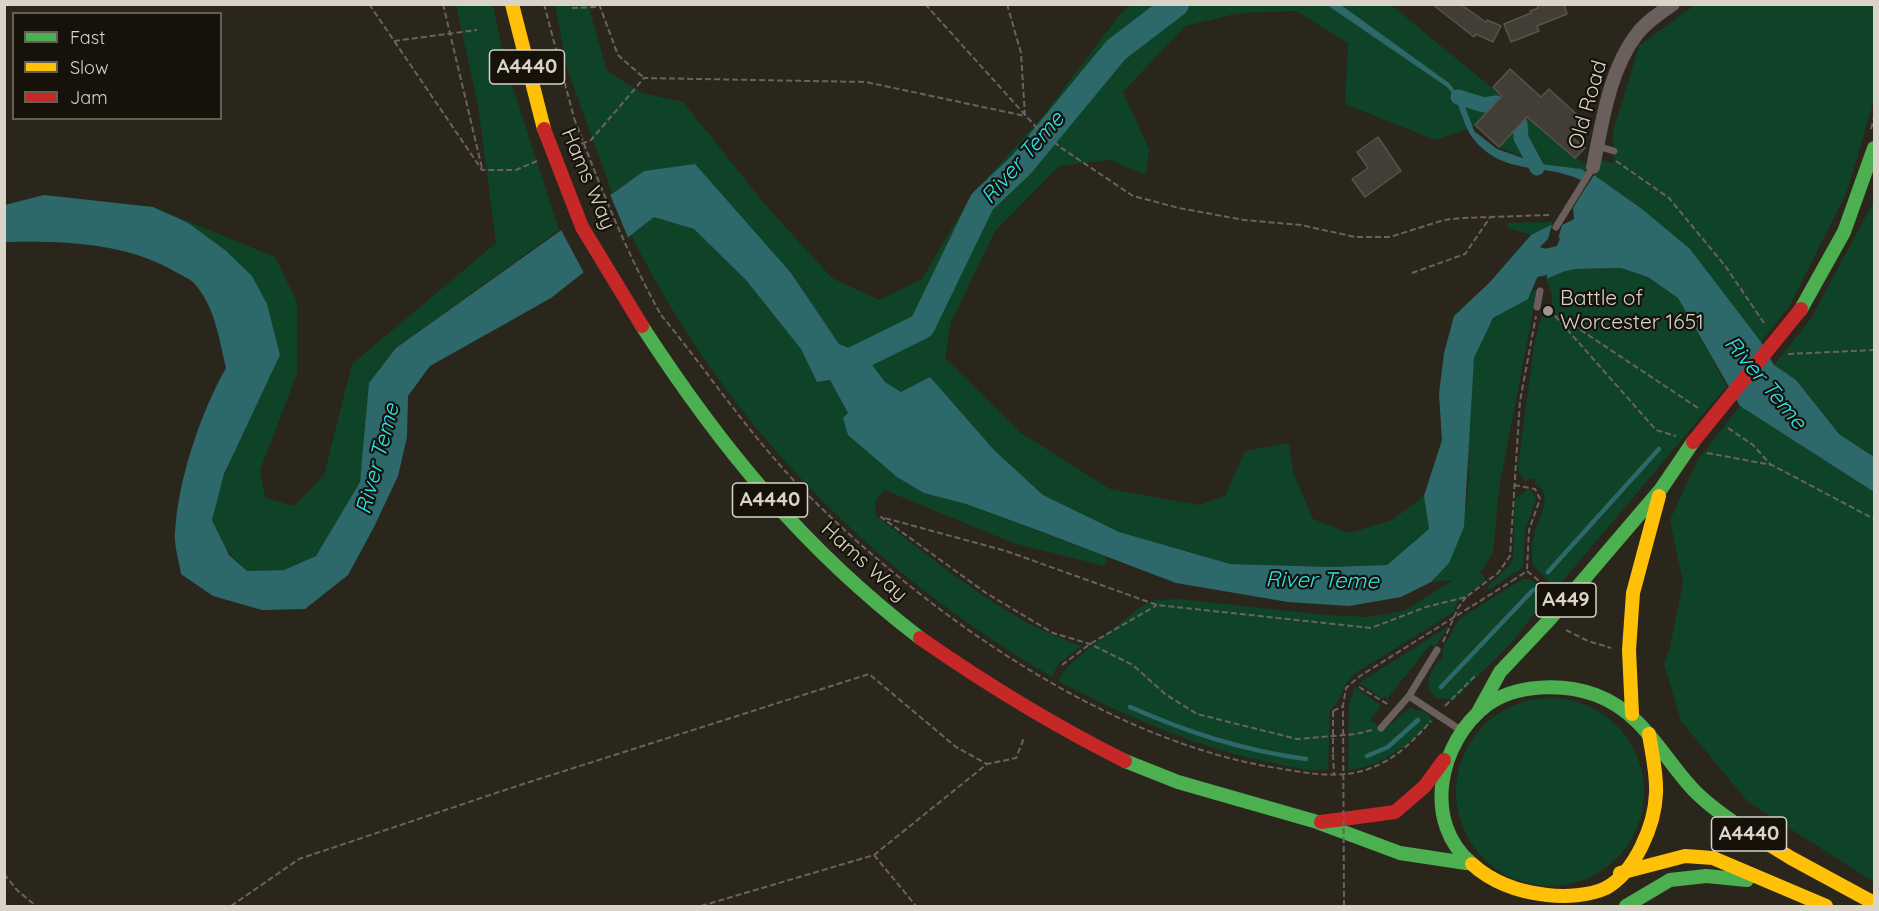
<!DOCTYPE html>
<style>
body{margin:0}
#map{position:relative;width:1879px;height:911px;overflow:hidden;background:#2b261c;font-family:Quicksand,sans-serif}
canvas{display:block}
.frame{position:absolute;inset:0;border:6px solid #d9d3c8;pointer-events:none}
.legend{position:absolute;left:12px;top:12px;width:210px;height:108px;box-sizing:border-box;background:#16120a;border:2px solid #645f56;margin:0;padding:8px 10px;list-style:none;font-size:18px;color:#d9d3c8}
.legend li{display:flex;align-items:center;gap:12px;height:30px}
.legend b{width:30px;border:2px solid #645f56}
</style>
<div id="map">
<canvas width="1879" height="911"></canvas>
<div class="frame"></div>
<ul class="legend">
<li><b style="height:8px;background:#4caf50"></b>Fast</li>
<li><b style="height:8px;background:#ffc107"></b>Slow</li>
<li><b style="height:8px;background:#c62828"></b>Jam</li>
</ul>
</div>
<script>
const ctx = document.querySelector('canvas').getContext('2d');
ctx.lineJoin = 'round';
function paint(path, color) {
  ctx.fillStyle = color;
  ctx.fill(path, 'evenodd');
}
function trace(path, color, width, dash) {
  ctx.strokeStyle = color;
  ctx.lineWidth = width;
  ctx.lineCap = dash ? 'butt' : 'round';
  ctx.setLineDash(dash || []);
  ctx.stroke(path);
}
function label(font, color, halo, rows, align = 'center') {
  ctx.font = font + ' Quicksand,sans-serif';
  ctx.lineWidth = 4.5;
  ctx.setLineDash([]);
  ctx.textBaseline = 'middle';
  ctx.strokeStyle = halo;
  ctx.fillStyle = color;
  for (const [text, x, y, turn = 0] of rows) {
    ctx.save();
    ctx.translate(x, y);
    ctx.rotate((+turn || 0) * Math.PI / 180);
    ctx.textAlign = isNaN(turn) ? turn : align;
    if (halo) ctx.strokeText(text, 0, 0);
    ctx.fillText(text, 0, 0);
    ctx.restore();
  }
}
paint(new Path2D(`
 M1696 4 1874 5V101L1846 194 1790 305 1761 342 1642 209 1594 175 1601 160 1614 163 1613 132 1639 46Z
 M456 5H493L506 66 559 230 396 348 365 444 360 482 316 556 284 570 247 571C232 557 219 543 213 522 206 499 268 384 280 355L153 207 275 257 297 302V374L260 470 265 498 294 506 324 475 352 364 496 243 478 105Z
 M555 5H588L607 71 642 93 683 102 768 208 832 278 879 300 922 279 971 196 1043 116 1121 13 1132 5H1391L1502 96 1473 127 1435 140 1345 104 1348 43 1296 11 1239 13 1185 26 1123 92 1149 149 1146 175 1110 160 1059 166 995 231 951 322 945 358 1021 433 1110 489 1199 505 1225 496 1245 451 1289 443 1293 472 1313 519 1349 533 1392 520 1424 496 1429 529 1387 565 1330 567 1230 564 1118 532 1043 495 994 450 885 382 864 354 839 344 791 273 644 171 612 193 567 68Z
 M1527 117 1588 167 1586 172 1540 164 1499 147Z
 M1874 201V457L1839 434 1796 380 1774 365 1810 320Z
 M654 217 694 228 746 280 801 349 817 382 830 380 848 413 924 493 966 504 1107 557 1105 566 1013 543 885 490 875 500 876 516C941 564 1004 621 1082 646L1058 664 1052 677C870 570 726 424 631 235Z
 M1553 222V224L1531 235 1507 228 1508 223Z
 M1621 268 1648 277 1678 298 1727 386 1561 583H1550L1533 565C1532 555 1531 546 1534 536 1537 518 1556 496 1535 483V479L1529 478 1526 482 1519 473 1518 465 1535 340 1543 311 1551 312 1552 294 1546 279 1570 269Z
 M1534 290H1537L1499 489 1493 553 1480 572 1486 580 1457 602 1454 612 1357 672C1341 684 1343 700 1330 710L1328 769C1315 773 1292 767 1278 764 1196 748 1132 719 1058 681L1066 668 1090 647 1142 606 1155 600 1180 599 1325 615 1367 617 1404 611 1453 580 1431 582C1492 516 1456 436 1474 359 1476 352 1488 324 1494 318 1506 306 1524 306 1534 290Z
 M1740 406 1874 492V882L1748 802 1681 721 1664 664 1670 647 1683 583 1670 520 1697 461Z
 M1528 489 1533 492 1536 500 1525 530 1523 567 1489 590 1487 587 1510 565 1513 559 1515 499Z
 M1523 579H1530L1545 591V600L1513 641 1454 700 1435 698C1421 681 1432 670 1444 655L1441 652 1459 619Z
 M1449 626 1435 647 1431 644 1387 699 1385 696 1382 698 1359 683Z
 M1355 687 1381 706 1370 720 1384 730 1410 708 1426 712 1433 721C1408 744 1384 767 1348 770L1349 704Z
 M1456 792a94 94 0 1 1 188 0a94 94 0 1 1-188 0Z`), '#0e4328');
paint(new Path2D(`
 M1327 5H1341L1449 83 1463 101 1474 131 1497 149 1540 164 1581 169 1586 172 1581 180C1543 162 1502 177 1472 137 1461 121 1461 102 1447 87Z
 M695 164 791 273 839 344 864 354 885 382 901 392 930 377 994 450 1043 495 1119 532 1230 564 1330 567 1387 565 1429 529 1424 496 1442 440 1439 394 1444 353 1454 316 1490 282 1531 235 1553 224 1548 240 1541 247 1546 249 1536 270 1540 271 1528 299 1493 318 1474 358 1464 527 1449 563 1431 582 1401 597 1349 606 1288 602 1176 583 1037 530 966 504 924 493 897 477 848 435 843 418 848 413 830 380 817 382 801 349 746 280 694 229 654 217 551 298 430 366 408 396 407 437 398 476 374 527 348 575 305 609 262 610 213 596 181 574C179 561 174 546 175 533 178 480 200 414 226 368 219 338 215 307 194 283 189 278 180 275 174 271 123 242 63 241 5 242V205L44 195 153 207 188 223 225 250 252 276 267 304 280 355 224 474 212 520 229 555 247 571 284 570 316 556 360 482 369 383 396 348 644 171Z
 M1594 175 1642 209 1690 249 1761 342 1774 365 1796 380 1839 434 1874 457V492L1740 406 1678 298 1648 277 1621 268 1570 269 1546 279 1562 225 1574 219 1572 208Z`), '#2d686a');
paint(new Path2D(`
 M1595 172 1573 208 1574 219 1562 225 1558 237 1560 239 1552 257 1556 260 1549 267 1546 282H1544L1543 279 1547 265 1552 260 1549 256 1556 240 1555 236 1559 224 1572 217 1570 209 1591 173Z
 M609 192 629 240 585 275 559 226Z
 M1553 221 1556 225 1551 241 1545 246 1549 249 1541 268 1543 271 1536 290H1534L1540 271 1536 269 1542 262 1546 249 1540 247 1548 239Z`), '#2b261c');
trace(new Path2D(`
 M1548 572 1659 449
 M1441 687 1533 590
 M1130 707C1190 733 1241 750 1306 759
 M1367 756 1388 747 1418 720`), '#2d686a', 4.5);
trace(new Path2D(`
 M1458 97 1484 105 1496 103
 M1520 124 1521 138 1537 168`), '#2d686a', 15);
trace(new Path2D(`
 M1512 282 1531 265 1588 253
 M839 367 922 326 982 202 1021 165 1116 50 1176 4`), '#2d686a', 26);
const building = new Path2D(`
 M1432 4H1460L1486 22 1487 20 1501 26 1493 42 1476 34 1474 37Z
 M1537 4H1564L1567 14 1537 26 1539 31 1511 42 1504 24 1531 13 1530 11 1538 8Z
 M1510 69 1541 97 1549 89 1584 121 1571 136 1585 148 1575 158 1527 117 1499 147 1475 125 1502 96 1493 87Z
 M1378 137 1401 171 1365 197 1352 179 1368 168 1357 152Z`);
paint(building, '#423d35');
trace(building, '#58534b', 1.5);
trace(new Path2D(`
 M369 4 482 170H516L537 161
 M443 4 482 168
 M544 4 574 118
 M599 4 618 55 644 78
 M925 4 1036 127 1060 147 1133 196 1179 208 1244 220 1301 225 1355 237H1390L1444 220 1462 218 1549 215
 M1007 4 1021 53 1025 116
 M572 8 599 7
 M394 41 477 30
 M1871 129 1874 118
 M573 147 591 140 644 78 866 82 1025 116
 M1616 161 1669 198 1726 267 1764 323
 M1412 273 1465 254 1491 216
 M1549 309 1656 430 1676 436
 M661 315C709 373 750 436 803 490 925 613 1104 740 1276 768 1307 773 1342 780 1371 768 1396 759 1414 740 1431 721
 M1558 315 1698 408
 M1788 354 1874 350
 M1728 428 1753 445 1771 465
 M1707 453 1772 465 1874 519
 M1514 485 1535 489 1540 499 1529 530 1527 569
 M1527 571 1550 590
 M1512 581 1527 571
 M1566 630 1588 641 1611 648
 M1443 642 1458 608 1466 597
 M1062 665 1090 644 1157 605
 M1359 687 1389 705
 M1445 706 1477 674
 M1333 711 1343 706
 M1372 730 1356 734 1297 739 1197 714 1165 694 1133 665 1090 644 1053 633 986 593 881 517 1006 551 1157 605 1371 628 1426 607 1466 597 1498 573 1510 556 1520 401 1536 316
 M1333 754 1334 775
 M874 855 916 906
 M4 874 17 890 36 906
 M231 906 299 859 517 786 869 674 956 747 987 764
 M701 906 874 855 987 764 1016 758 1024 738`), '#6a6260', 2, [6, 3]);
trace(new Path2D(`
 M1597 146 1614 151
 M1556 227 1593 167
 M1537 307 1540 291
 M1437 650 1409 696 1459 729
 M1381 728 1409 696`), '#6b5f5e', 7);
trace(new Path2D(`
 M1593 167C1602 124 1609 70 1637 34 1646 22 1660 13 1673 4`), '#6b5f5e', 14);
trace(new Path2D(`
 M1801 309 1844 232 1874 148
 M642 326C721 448 804 549 920 638
 M1477 714 1500 672 1550 619 1661 489 1693 442
 M1125 761 1178 782 1314 821 1400 853 1466 863
 M1472 864C1422 823 1438 742 1487 705 1516 684 1563 683 1596 695 1641 712 1660 752 1690 786 1704 802 1721 814 1739 826
 M1626 906 1670 880 1706 876 1747 880`), '#4caf50', 14);
trace(new Path2D(`
 M512 4 544 129
 M1632 714 1629 650 1633 593 1659 496
 M1739 826 1791 858 1874 903
 M1472 864C1493 883 1519 892 1547 895 1565 897 1589 896 1606 888 1635 872 1655 825 1656 793 1657 773 1652 754 1649 734
 M1620 873 1685 856 1713 858 1826 906`), '#ffc107', 14);
trace(new Path2D(`
 M920 638C986 684 1053 725 1125 761
 M1321 822 1395 812 1425 786 1444 760`), '#c62828', 14);
trace(new Path2D(`
 M574 118C600 186 626 252 661 315
 M1333 711V754
 M1344 906 1343 706 1346 688 1360 676 1512 581`), '#6a6260', 2, [6, 3]);
trace(new Path2D(`
 M544 129 582 227 642 326
 M1693 442 1801 309`), '#c62828', 14);
for (const [x, y, r, color] of [
 [1548,311,6,"#9c968c"]
]) {
  const dot = new Path2D();
  dot.arc(x, y, r, 0, 2 * Math.PI);
  ctx.fillStyle = color;
  ctx.fill(dot);
  trace(dot, '#16120a', 2);
}
for (const [x, y, w] of [
 [527,67,75],
 [770,500,75],
 [1566,600,60],
 [1749,834,75]
]) {
  const box = new Path2D();
  box.roundRect(x - w / 2, y - 17, w, 34, 4.5);
  ctx.fillStyle = '#16120a';
  ctx.fill(box);
  trace(box, '#d9d3c8', 1.5);
}
label('bold 20px', '#d9d3c8', null, [
 ["A4440",527,67],
 ["A4440",770,500],
 ["A449",1566,600],
 ["A4440",1749,834]
]);
label('21px', '#d9d3c8', '#16120a', [
 ["Old Road",1588,105,-74],
 ["Hams Way",588,179,67],
 ["Hams Way",864,562,42]
]);
label('21px', '#d9d3c8', '#16120a', [
 ["Battle of",1560,299],
 ["Worcester 1651",1560,323]
], 'left');
label('italic 22px', '#28e9f3', '#16120a', [
 ["River Teme",1023,158,-49],
 ["River Teme",1765,383,50],
 ["River Teme",378,459,-75],
 ["River Teme",1322,581,1]
]);
</script>
